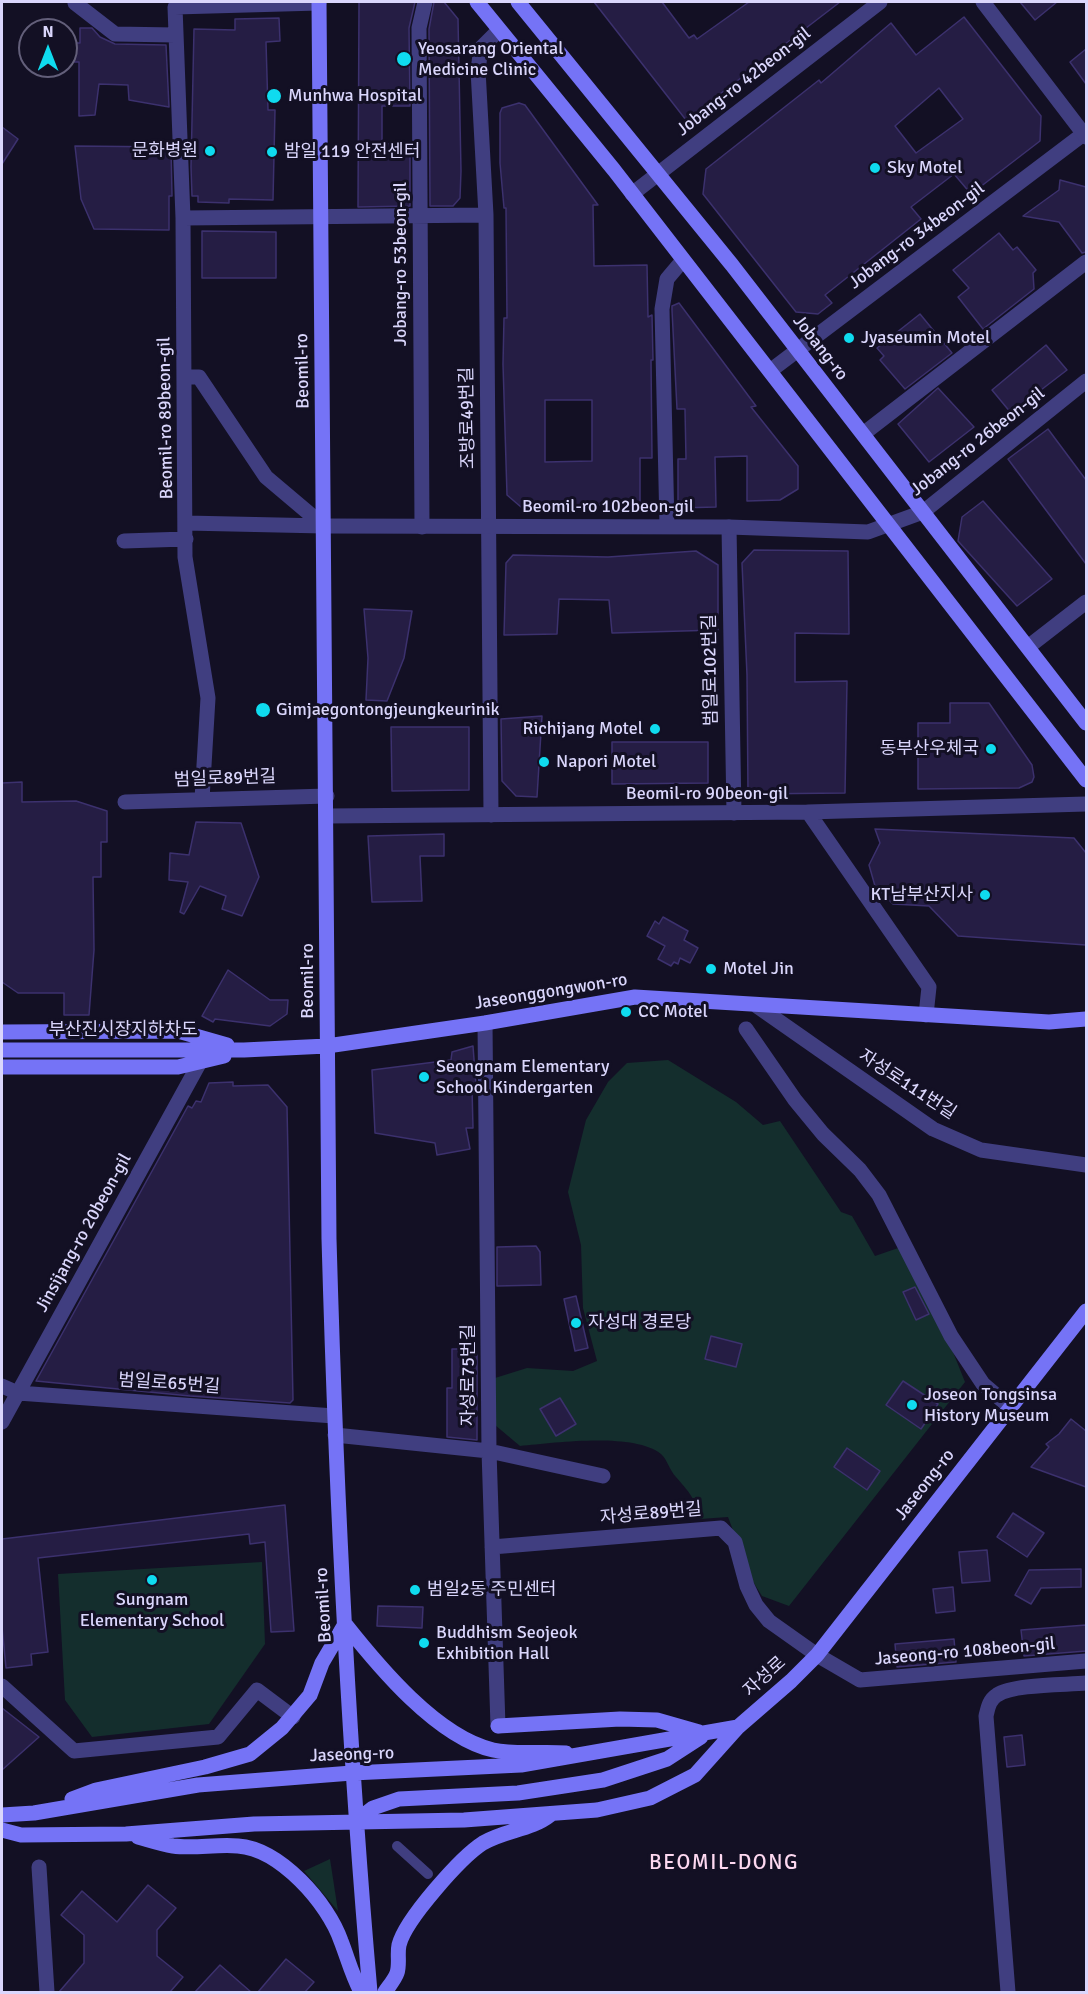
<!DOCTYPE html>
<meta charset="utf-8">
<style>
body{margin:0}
#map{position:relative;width:1088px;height:1994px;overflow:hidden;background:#131024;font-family:Signika,sans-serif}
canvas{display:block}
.frame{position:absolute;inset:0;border:3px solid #dad6fc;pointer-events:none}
.north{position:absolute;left:18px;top:18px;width:60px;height:60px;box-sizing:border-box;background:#131024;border:2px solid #635f7a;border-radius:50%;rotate:0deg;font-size:16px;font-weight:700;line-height:24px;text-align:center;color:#dad6fc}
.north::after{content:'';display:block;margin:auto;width:21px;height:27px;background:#0fdbef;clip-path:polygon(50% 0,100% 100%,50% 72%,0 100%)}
</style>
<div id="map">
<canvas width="1088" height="1994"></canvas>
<div class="frame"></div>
<div class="north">N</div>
</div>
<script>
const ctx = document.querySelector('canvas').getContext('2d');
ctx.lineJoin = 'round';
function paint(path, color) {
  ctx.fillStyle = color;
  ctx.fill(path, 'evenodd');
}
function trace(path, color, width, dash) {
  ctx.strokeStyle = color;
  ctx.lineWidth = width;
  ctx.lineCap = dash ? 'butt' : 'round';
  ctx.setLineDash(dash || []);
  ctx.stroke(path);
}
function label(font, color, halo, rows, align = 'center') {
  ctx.font = font + ' Signika,"Noto Sans KR",sans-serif';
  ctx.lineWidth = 6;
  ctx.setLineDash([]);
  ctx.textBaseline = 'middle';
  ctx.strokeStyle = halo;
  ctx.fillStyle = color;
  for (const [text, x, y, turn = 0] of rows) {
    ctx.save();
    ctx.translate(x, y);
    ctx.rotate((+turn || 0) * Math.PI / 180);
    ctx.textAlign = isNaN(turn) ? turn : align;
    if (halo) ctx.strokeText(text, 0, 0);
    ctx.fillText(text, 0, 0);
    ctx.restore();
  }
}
paint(new Path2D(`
 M668 1060 736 1102 763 1125 780 1121 841 1212 852 1216 875 1256 904 1246 939 1317 965 1382 789 1606 762 1596 752 1580 728 1517 700 1519C693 1495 692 1496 676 1477 670 1471 667 1459 661 1454 633 1432 555 1443 520 1446L495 1425V1378L527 1368 573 1371 597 1361 583 1308 581 1245 568 1192 586 1120 608 1082 627 1063Z
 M262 1562 265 1644 209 1724 92 1737 65 1700 58 1574Z
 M330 1859 338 1911 304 1871Z`), '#142e2d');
const building = new Path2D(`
 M359 2H415L409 28 410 106H382V144L410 143V206L358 207Z
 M434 2H444L458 19 461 171 460 198 453 206H430L429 29Z
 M594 2H662L689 38 694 35 697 39 749 2H840L686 120Z
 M1020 2H1057L1035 20Z
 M964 17 1041 116 1040 141 971 194 954 174 911 207 921 219 825 295 832 303 818 314 796 312 703 194 706 169 819 80 821 83 891 23 916 55ZM939 88 963 119 916 153 895 126Z
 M279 18 280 41 266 42 268 110H275L273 200 229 199V203L198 202V196H192L191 167 194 29 235 30V19Z
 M80 28H92L100 37 115 44 166 45 169 107 129 100 128 85 99 84 95 115 79 116V62H66V43H80Z
 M1086 49V84L1070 62Z
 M519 103 525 105 598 205H593L594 266 647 265 648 317 652 315 653 360H651L652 458H640V506L538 503V507H521L507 495 503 364 504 318H507L506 208H504L500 163V113L502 108ZM545 400H592V461L545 462Z
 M2 127 18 139 2 164Z
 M75 146 171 147 172 196H169V230L94 229 81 199Z
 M1060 180 1086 187V252L1082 253 1059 222 1023 216 1059 190Z
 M202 231 276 232V278H202Z
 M999 233 1013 250 1017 247 1036 270 1033 273 1034 289 983 329 958 297 969 288 953 270Z
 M679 303 756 406 751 407 798 466V489L780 500 747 501V456L715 457 716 507 678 508V459H686L685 409H677L672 310V306Z
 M920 314 952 353 905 389 880 360 884 356 877 348Z
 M1046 345 1067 370 1011 413 992 390Z
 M938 388 974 427 929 462 898 424Z
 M1048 429 1086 480V564L1008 459Z
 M983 501 1052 579 1017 606 958 541 962 517Z
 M754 550 848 551 849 634 795 633V682L847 681 845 793 748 794 747 675 742 563Z
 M696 551 718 565V630L612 633 609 600 559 599 557 634 504 635 506 563 513 555 608 557Z
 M364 609 412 611 404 658 387 701 366 700 368 658Z
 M950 703H989L1032 765 1034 777 1032 782 1019 788 918 789V723H950Z
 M542 716 537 797 516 796 502 781 501 719Z
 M391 727H469V790L392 791Z
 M612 742H708V783L612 784Z
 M22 782V802L76 801 107 811V842H101V877H93L94 950 89 1015H64V993H18L2 982V783Z
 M196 822 241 823 259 877 242 916 222 909 226 896 200 886 184 914 180 912 188 882 169 880 170 853 189 855Z
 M875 829 1074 838 1086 853V945L958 936 929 906 893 904 875 886 869 865 880 843Z
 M444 834V856H420L422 901 372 902 368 836Z
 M663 917 688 931 684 940 698 948 690 963 680 958 678 964 674 962 671 966 658 959 665 946 647 936 655 921 659 924Z
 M228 970 270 1000H288L287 1014 270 1026 215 1019 213 1022 202 1016Z
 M473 1046 476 1086 472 1088 473 1128H466L470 1149 437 1155 435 1143 375 1133 372 1070 451 1060 452 1052Z
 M233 1082V1086L268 1085 287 1107 293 1400 290 1403 190 1396 36 1381 188 1106 192 1108 196 1101 201 1102 209 1083Z
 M536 1246 540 1252 541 1285 497 1286V1247Z
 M915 1287 929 1314 916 1320 903 1292Z
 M576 1296 588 1348 575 1351 564 1299Z
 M711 1336 742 1344 736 1367 705 1359Z
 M452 1349H477V1440L447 1437V1388H452Z
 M903 1381 938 1404 921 1429 886 1405Z
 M560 1398 576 1424 556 1436 540 1409Z
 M1071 1419 1086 1431V1487L1031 1467 1049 1447 1046 1444 1059 1434Z
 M847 1448 880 1471 867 1490 834 1467Z
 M285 1505 294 1631 271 1632 265 1542 250 1544 249 1534 38 1558 48 1652 31 1654 32 1665 6 1668 2 1627V1539Z
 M1013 1513 1044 1533 1027 1557 997 1537Z
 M987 1550 990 1581 962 1583 959 1552Z
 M1081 1569V1587L1041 1588 1031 1604 1015 1595 1029 1570Z
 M953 1587 955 1611 936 1613 933 1589Z
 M378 1606 423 1607 422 1628 377 1626Z
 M1086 1625V1651L1024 1656 1021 1630Z
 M954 1639 956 1662 897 1667 895 1644Z
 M2 1708 39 1737 2 1770Z
 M1022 1735 1025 1765 1007 1767 1004 1737Z
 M148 1885 176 1908 157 1930V1956L183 1977 170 1992H59L84 1963V1935L61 1915 82 1891 117 1922Z
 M286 1959 314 1982 305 1992H258Z
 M220 1965 251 1992H195Z`);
paint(building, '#251d44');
trace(building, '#3c316e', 1.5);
trace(new Path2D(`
 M397 1846 428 1874`), '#403e80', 10);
trace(new Path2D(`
 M75 3 115 34 175 35
 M632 194 880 2
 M183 218 486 215
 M770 371 1086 132
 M185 377H199L266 477 324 526
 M863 434 1086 262
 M186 523 324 526
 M667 526 662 309 667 279 683 260
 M422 527 419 28 425 2
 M729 527 734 813
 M124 541 186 539
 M1028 647 1086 602
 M202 799 208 698 185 557 183 218 175 7 319 3
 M125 802 327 796
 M491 815 486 215 478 70 481 48 499 30
 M757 1006 933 1129 981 1150 1086 1165
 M485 1023 489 1451 498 1726
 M746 1029 795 1100 823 1134 860 1170 879 1195 951 1336 983 1384 1010 1407
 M2 1386 18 1393 334 1416
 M2 1422 200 1062
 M335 1435 489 1451 603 1476
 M492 1547 721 1528 735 1542 747 1586 756 1605 769 1621 817 1655 860 1680 1086 1661
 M2 1686 74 1751 218 1737 257 1690 293 1717
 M39 1867 47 1992
 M1008 1992 986 1716C988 1708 989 1700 997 1695 1013 1684 1065 1685 1086 1683`), '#403e80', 15);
trace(new Path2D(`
 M983 2 1086 137
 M324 526 729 527 868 532 923 512 1086 381
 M808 812 929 987 926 1015
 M327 816 808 812 1086 804`), '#403e80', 15);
trace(new Path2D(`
 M319 2 329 1239C336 1490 348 1742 370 1992
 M477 2 614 170 1086 780
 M518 2 732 265 1086 723
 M2 1032 178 1031 227 1045
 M2 1050H244L327 1046 485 1023 635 997 1049 1022 1086 1019
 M2 1067H178L224 1056
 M345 1624C379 1667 437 1737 493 1750 515 1755 542 1751 566 1753
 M498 1726 620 1719 657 1720 699 1732
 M72 1799 96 1790 205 1767 250 1754 282 1728 310 1695 322 1663 345 1624
 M2 1815 34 1813 198 1785 352 1773 521 1765 738 1727
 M355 1822 373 1808 399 1799 518 1793 603 1780 667 1759 701 1737
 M2 1830 21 1835 126 1834 254 1824 464 1820 597 1810 650 1798 695 1775 738 1727 791 1681 817 1655 1086 1311
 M138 1837C149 1840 161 1844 173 1846 194 1849 216 1844 238 1846 280 1849 328 1903 341 1941 348 1959 352 1975 361 1992
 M385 1992C389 1986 395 1979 397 1973 400 1964 397 1954 399 1945 405 1920 461 1857 483 1843 505 1830 531 1830 550 1815`), '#7573f6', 15);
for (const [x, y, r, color] of [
 [404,59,8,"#0fdbef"],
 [274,96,8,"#0fdbef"],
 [210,151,6,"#0fdbef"],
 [272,152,6,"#0fdbef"],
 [875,168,6,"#0fdbef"],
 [849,338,6,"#0fdbef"],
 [263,710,8,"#0fdbef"],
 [655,729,6,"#0fdbef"],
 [991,749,6,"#0fdbef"],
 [544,762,6,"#0fdbef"],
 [985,895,6,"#0fdbef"],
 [711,969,6,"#0fdbef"],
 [626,1012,6,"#0fdbef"],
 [424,1077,6,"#0fdbef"],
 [576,1323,6,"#0fdbef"],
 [912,1405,6,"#0fdbef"],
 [152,1580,6,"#0fdbef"],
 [415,1590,6,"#0fdbef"],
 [424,1643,6,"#0fdbef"]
]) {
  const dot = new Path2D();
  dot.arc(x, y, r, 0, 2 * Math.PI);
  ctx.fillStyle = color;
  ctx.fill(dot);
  trace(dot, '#131024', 2);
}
label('18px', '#dad6fc', '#131024', [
 ["Yeosarang Oriental",418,49],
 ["Medicine Clinic",418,70],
 ["Munhwa Hospital",288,96],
 ["문화병원",198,151,"right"],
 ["밤일 119 안전센터",284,152],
 ["Sky Motel",887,168],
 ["Jyaseumin Motel",861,338],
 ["Gimjaegontongjeungkeurinik",276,710],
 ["Richijang Motel",643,729,"right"],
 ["동부산우체국",979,749,"right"],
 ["Napori Motel",556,762],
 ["KT남부산지사",973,895,"right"],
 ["Motel Jin",723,969],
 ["CC Motel",638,1012],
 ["Seongnam Elementary",436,1067],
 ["School Kindergarten",436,1088],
 ["자성대 경로당",588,1323],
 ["Joseon Tongsinsa",924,1395],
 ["History Museum",924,1416],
 ["범일2동 주민센터",427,1590],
 ["Sungnam",152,1600,"center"],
 ["Elementary School",152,1621,"center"],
 ["Buddhism Seojeok",436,1633],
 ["Exhibition Hall",436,1654]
], 'left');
label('18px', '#dad6fc', '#131024', [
 ["Jobang-ro 42beon-gil",744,82,-38],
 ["Jobang-ro 34beon-gil",917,236,-37],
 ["Jobang-ro 53beon-gil",401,264,-90],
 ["Jobang-ro",820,348,52],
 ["Beomil-ro",303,371,-91],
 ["Beomil-ro 89beon-gil",166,418,-91],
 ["조방로49번길",468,418,-91],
 ["Jobang-ro 26beon-gil",978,442,-38],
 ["Beomil-ro 102beon-gil",608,507],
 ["범일로102번길",711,670,-91],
 ["범일로89번길",225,779,-2],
 ["Beomil-ro 90beon-gil",707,794],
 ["Beomil-ro",308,981,-90],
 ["Jaseonggongwon-ro",551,992,-9],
 ["부산진시장지하차도",123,1030],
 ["자성로111번길",907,1085,33],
 ["Jinsijang-ro 20beon-gil",84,1233,-61],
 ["자성로75번길",469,1375,-90],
 ["범일로65번길",169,1384,4],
 ["Jaseong-ro",925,1485,-52],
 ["자성로89번길",651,1514,-5],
 ["Beomil-ro",324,1605,-93],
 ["Jaseong-ro 108beon-gil",965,1652,-5],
 ["자성로",765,1677,-42],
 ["Jaseong-ro",352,1755,-2]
]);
ctx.letterSpacing = '1.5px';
label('21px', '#fdd8f0', '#131024', [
 ["BEOMIL-DONG",724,1863]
]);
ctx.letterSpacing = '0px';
</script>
